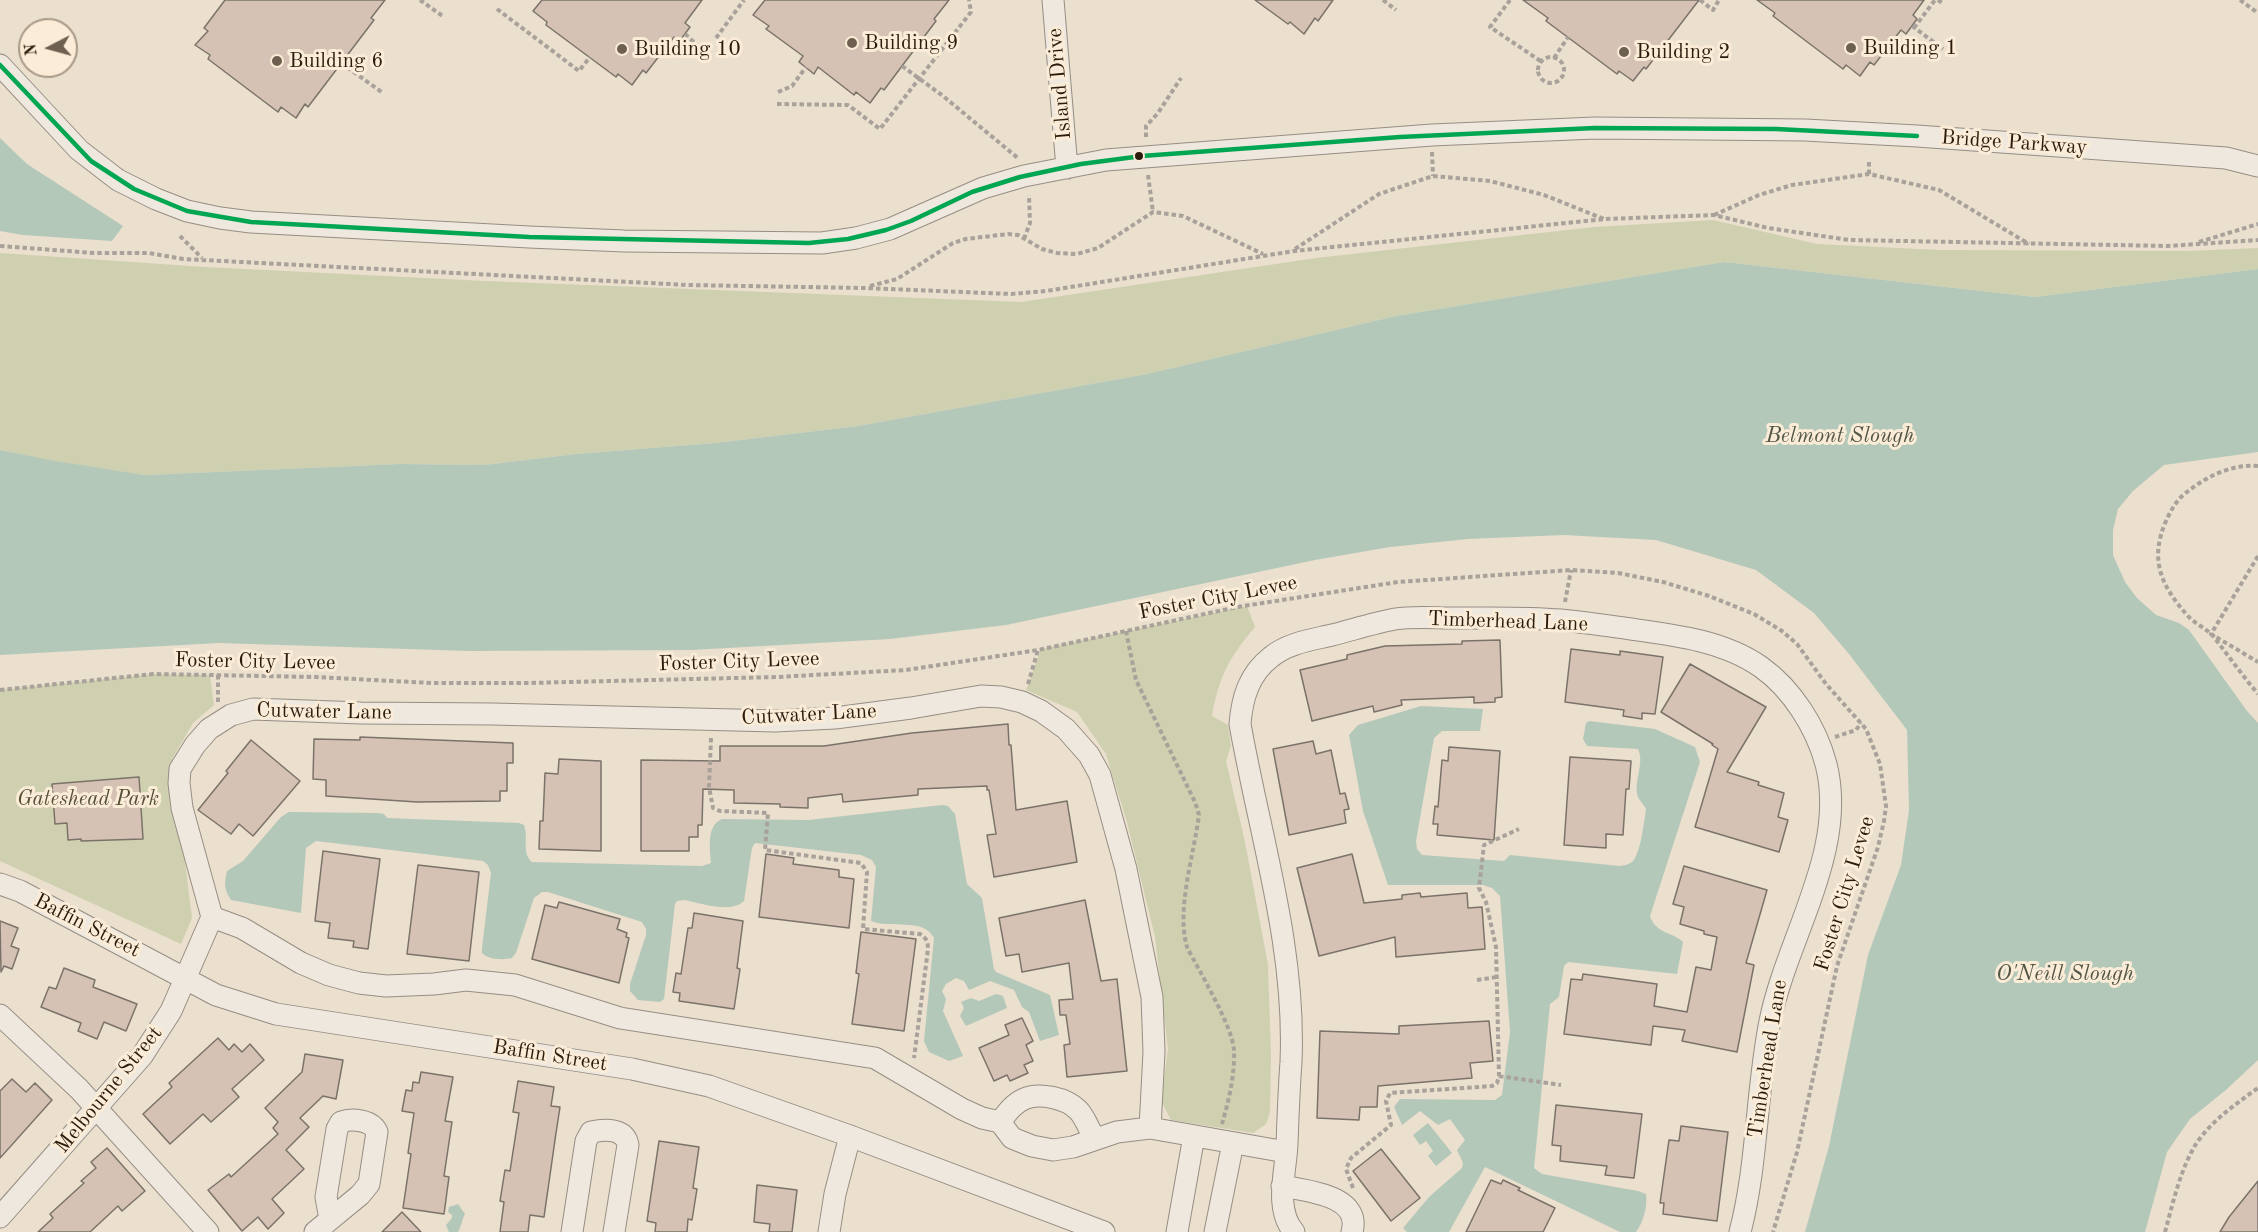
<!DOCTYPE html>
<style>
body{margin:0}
#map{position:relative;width:2258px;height:1232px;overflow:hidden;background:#ebdfce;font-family:"Old Standard TT",serif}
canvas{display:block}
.north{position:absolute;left:18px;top:18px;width:60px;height:60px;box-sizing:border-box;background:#faecd7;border:2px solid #a79986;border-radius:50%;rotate:264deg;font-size:16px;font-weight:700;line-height:24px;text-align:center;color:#2a1c0c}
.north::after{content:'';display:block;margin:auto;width:21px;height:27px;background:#6e6050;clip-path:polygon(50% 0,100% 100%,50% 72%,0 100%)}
</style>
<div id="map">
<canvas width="2258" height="1232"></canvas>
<div class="north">N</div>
</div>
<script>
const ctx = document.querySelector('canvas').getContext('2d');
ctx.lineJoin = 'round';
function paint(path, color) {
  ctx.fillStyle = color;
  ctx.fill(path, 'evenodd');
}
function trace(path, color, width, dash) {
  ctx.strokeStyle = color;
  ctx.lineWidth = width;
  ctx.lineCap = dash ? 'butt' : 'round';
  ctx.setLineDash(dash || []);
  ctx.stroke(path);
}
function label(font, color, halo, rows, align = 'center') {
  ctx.font = font + ' "Old Standard TT",serif';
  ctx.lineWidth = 6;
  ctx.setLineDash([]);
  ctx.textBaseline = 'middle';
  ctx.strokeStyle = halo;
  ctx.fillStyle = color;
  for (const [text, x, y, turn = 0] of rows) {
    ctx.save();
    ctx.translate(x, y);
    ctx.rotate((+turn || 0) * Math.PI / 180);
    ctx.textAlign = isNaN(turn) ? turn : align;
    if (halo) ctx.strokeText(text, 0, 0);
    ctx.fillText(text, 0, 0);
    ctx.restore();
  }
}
paint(new Path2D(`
 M1713 220 1817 244 1939 250 2189 251 2258 248V269L2035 297 1724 262 1396 316 1147 374 858 426 715 443 576 454 484 465 400 464 145 475 55 462 0 450V253L205 267 485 281 1021 302 1316 258 1594 227Z
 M1247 606 1255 627C1229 658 1219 676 1212 716L1228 725 1231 746 1226 761 1245 842 1268 965 1271 1056 1270 1112 1266 1124 1253 1133 1171 1120 1158 1095 1164 1079 1168 1049 1155 937 1127 822 1106 754 1077 712 1026 690 1041 649Z
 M153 674 210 675 214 705 193 723 172 759 192 918 181 944 0 861V690Z`), '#ced0b0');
paint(new Path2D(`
 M0 138 27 164 123 226 112 241 23 235 0 231Z
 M1724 262 2035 297 2258 269V452L2164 465 2133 491 2118 509 2113 530V555L2125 582 2137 598 2156 615 2179 623 2189 630 2247 711 2258 723V1060L2227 1089 2190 1119 2167 1152 2145 1232H1805L1829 1146 1868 955 1901 865 1909 810 1907 730 1849 654 1814 613 1756 570 1656 540 1564 535 1468 539 1390 547 1315 560 1006 625 890 639 691 650 470 651 219 643 0 655V450L55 461 145 475 400 464 484 465 576 454 715 443 858 426 1147 374 1396 316Z
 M1421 706 1483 709 1480 731H1442L1434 738 1416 841 1417 849 1422 855 1504 861 1510 855 1620 866C1625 865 1629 865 1633 861 1641 851 1644 822 1646 809 1644 805 1640 801 1638 797 1633 781 1645 764 1638 749L1587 746 1583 739 1586 723 1589 721 1655 729 1695 747 1700 762 1650 916C1656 934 1671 931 1683 942L1677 974 1568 962 1564 966 1559 997 1550 1004 1534 1168 1542 1174 1638 1191 1646 1194C1648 1206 1643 1223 1636 1232H1620L1485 1167 1449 1232H1407L1403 1228 1429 1197 1462 1168 1463 1163 1457 1150 1465 1140 1450 1119 1438 1125 1420 1111 1402 1125 1394 1107 1400 1099 1495 1100 1502 1095 1510 1032 1500 896 1492 888 1483 885H1388L1363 811 1349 735 1358 725Z
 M942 805 948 806 955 814 967 884 982 898 994 969 996 972 1050 995 1059 1035 1040 1041 1029 1012 1022 1007 1014 990 990 981 969 990 964 981 956 978 946 984 942 991 946 999 943 1011 963 1056 949 1061 929 1052 924 1041 934 938C923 917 890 929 871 921L876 867 872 860 861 855 755 843 752 848 744 901C730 914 701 903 684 900L677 901 675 904 664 999 660 1002 638 1000 630 991V984L646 935V929L642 922 548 892H542L534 898 516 953 512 958C503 960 489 960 482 953V948L491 873 488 865 483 861 316 841 306 848 301 913 231 900C224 889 224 884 227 871L243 861 281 817 289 812 378 813 384 814 387 818 519 823 524 825C529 838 521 853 532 862L702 866 711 863C710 848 706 826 722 819L808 820Z
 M996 994 1003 996 1007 1008 966 1026 960 1016 964 1008 961 1002 971 998 979 1001Z
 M1428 1123 1452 1153 1436 1166 1428 1156 1433 1151 1426 1141 1420 1145 1413 1135Z
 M458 1204 465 1214C462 1219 461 1228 458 1232H449L446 1225 452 1218V1215L448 1212 449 1207Z`), '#b4c8ba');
const building = new Path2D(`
 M225 0H385L371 18 374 20 308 107 305 104 296 118 281 107 278 112 208 59 210 55 195 45 208 31 204 28Z
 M542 0H702L685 23 690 27 679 42 674 37 646 73 643 70 632 85 618 74 616 77 546 25 547 22 533 11Z
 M765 0H949L934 19 936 21 902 66 884 90 881 88 870 103 856 92 854 95 818 67 814 74 799 62 803 56 766 29 769 26 753 15Z
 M1255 0H1333L1318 21 1315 18 1304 34 1290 22 1288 24Z
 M1523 0H1699L1646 69 1644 67 1633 81 1619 71 1617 74 1546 21 1548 18Z
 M1757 0H1924L1913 15 1917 19 1906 34 1901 30 1874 65 1870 62 1860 76 1846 65 1843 69 1773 16 1775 13Z
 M1500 640 1502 697 1495 698V702L1474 703V697L1401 700 1402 705 1374 712 1373 706 1312 721 1300 670 1347 659V655L1385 646 1462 644V641Z
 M1571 649 1620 655V651L1663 657 1655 714 1642 713V719L1623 716 1624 710 1565 702Z
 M1690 664 1766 707 1727 772 1759 782 1758 785 1784 793 1778 817 1788 820 1779 852 1695 827 1718 749 1712 745 1713 744 1661 712Z
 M1008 724 1009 745H1011L1016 810 1067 801 1077 862 994 877 987 835 996 834 989 790H987V786L918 789V795L843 802 842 794 808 798V808L780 807V804L734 803V790L703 789 702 825H698V837H689V851H641V760L720 761V746H824L912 733Z
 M360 737 513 743V763H507V791H500V801L417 802 326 796V780L313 779 314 739 360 740Z
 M251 740 300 781 253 836 239 824 231 834 198 810 228 773 226 771Z
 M1313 741 1316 754 1331 750 1340 794 1345 793 1349 809 1344 810 1346 823 1289 835 1273 749Z
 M1449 747 1500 751 1494 840 1437 835 1438 824H1433L1435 806 1438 807 1442 760 1448 761Z
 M1570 757 1631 761 1629 789H1626L1623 835 1606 834V848L1564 845Z
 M559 759 601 761V851L539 849 540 821H543L545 773 558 774Z
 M139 777 143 839 81 841V839L68 840 67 823 55 824 52 784Z
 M323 851 380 859 368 949 353 947 354 941 328 938 330 923 315 921Z
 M766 854 794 858 793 864 839 870V877L854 879 849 928 759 917Z
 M1352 854 1364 903 1402 899V895L1420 893 1421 897 1467 893 1468 908 1482 907 1485 949 1396 957 1395 937 1319 956 1297 868Z
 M418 865 479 872 469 961 407 954Z
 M1684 866 1767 890 1746 963 1754 965 1737 1052 1682 1041 1685 1030 1653 1026 1651 1045 1564 1034 1571 979 1582 980 1583 974 1657 984 1654 1006 1687 1012 1696 967 1711 970 1717 937 1704 934V931L1680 924 1684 907 1673 904Z
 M1085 900 1101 981 1117 979 1127 1071 1067 1077 1064 1045 1070 1044 1066 1015H1060L1059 1000 1073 999 1069 963 1022 972 1019 954 1006 956 999 918Z
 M559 902 620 919 617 929 627 933 626 937 629 938 619 983 532 959 545 905 557 908Z
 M694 913 743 921 737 968 740 969 734 1009 679 1001 680 993 673 992 676 973 681 974 688 928H692Z
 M0 921 18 928 11 946 19 949 12 969 4 966 1 972Z
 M861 932 916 939 904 1031 852 1024 859 974 856 973Z
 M64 968 95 980 93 987 137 1004 126 1031 104 1022 97 1039 78 1031 81 1023 41 1007 49 987 56 989Z
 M1022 1018 1033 1041 1026 1045 1033 1061 1024 1065 1028 1073 1010 1081 1007 1075 994 1081 979 1048 1009 1035 1005 1025Z
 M1489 1021 1493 1061 1470 1063 1472 1078 1378 1086 1377 1107H1360L1359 1120 1317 1118 1320 1031 1399 1034V1026Z
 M218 1038 229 1050 234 1044 242 1052 250 1044 264 1060 232 1089 239 1097 211 1122 203 1114 170 1144 143 1114 172 1087 169 1083Z
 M305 1054 343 1060 336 1099 323 1096 300 1118 309 1127 286 1150 304 1169 272 1199 284 1213 268 1229 258 1217 242 1231 208 1190 229 1174 231 1177 278 1134 273 1128 278 1122 265 1108 302 1072Z
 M421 1072 453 1077 445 1121 452 1122 444 1176 449 1177 444 1214 403 1208 411 1154 408 1153 414 1113 402 1111 406 1090 412 1091 413 1082 419 1083Z
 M12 1079 26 1092 35 1083 52 1100 0 1158V1091Z
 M518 1081 554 1087 551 1106 560 1107 556 1133 544 1217 530 1215 528 1232H500L504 1202 500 1201 505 1170 510 1171 519 1113 513 1112Z
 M1556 1105 1642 1114 1634 1178 1605 1175 1607 1166 1560 1161 1561 1146 1552 1145Z
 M1681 1126 1728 1132 1717 1221 1663 1214 1664 1203H1660L1669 1140 1679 1141Z
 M659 1141 699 1147 693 1188 697 1189 692 1220 688 1219 687 1232H655L656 1223 647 1221Z
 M107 1148 145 1191 122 1211 118 1206 90 1232H38L53 1218 50 1214 84 1183 81 1181 96 1168 91 1162Z
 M1381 1149 1420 1198 1391 1221 1353 1171Z
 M1491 1180 1501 1184 1503 1180 1520 1188 1518 1190 1555 1208 1543 1232H1466Z
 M2258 1181V1232H2220L2229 1217Z
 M757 1185 797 1190 792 1232H769L770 1224 754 1222Z
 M402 1212 421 1232H382Z`);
paint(building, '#d5c2b5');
trace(building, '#7b7369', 1.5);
const minor = new Path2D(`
 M1053 0 1067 168
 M0 65 79 150 118 180 156 199 187 211 220 218 251 222 529 237 624 241 822 243 856 238 890 229 983 188 1024 176 1106 160 1432 135 1595 128 1805 130 1917 136 2226 158 2258 166
 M0 884 20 891 216 995 276 1014 632 1069 709 1086 850 1136 1104 1232
 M0 1015 79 1089 208 1232
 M1000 1122C1007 1113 1013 1104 1024 1099 1039 1092 1066 1098 1078 1110 1085 1117 1089 1129 1094 1138
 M1150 1128 1154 1052 1152 997 1126 869 1100 775 1089 755 1066 729 1041 711 1022 702 1001 697 981 696 911 708 835 718 775 721 492 714 361 713 253 709 231 715 209 729 195 745 180 769 179 783 182 808 212 917 242 928 301 963 329 975 359 983 386 986 434 984 466 980 515 985 620 1018 875 1058 962 1109 982 1118 1000 1122 1012 1138 1032 1146 1053 1150 1073 1147 1117 1132 1150 1128 1286 1152
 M1282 1186C1306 1191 1362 1195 1352 1232
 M0 1217 142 1056 171 1011 212 917
 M315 1232 360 1195 369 1184 377 1132C372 1120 352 1118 341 1122L337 1129 326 1197 330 1219
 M572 1232 586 1141 591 1132C605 1129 625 1128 628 1145L614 1232
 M829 1232 835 1194 850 1136
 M1177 1232 1194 1136
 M1215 1232 1233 1143
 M1294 1232C1274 1209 1286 1171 1287 1144 1288 1116 1289 1089 1291 1062 1296 947 1260 837 1240 724 1242 698 1249 674 1271 657 1288 643 1311 640 1332 635 1352 630 1374 623 1395 619 1414 616 1435 618 1454 618 1490 618 1525 617 1561 620 1584 622 1608 626 1631 629 1675 635 1724 641 1761 667 1792 689 1816 727 1826 764 1848 850 1787 937 1770 1021 1756 1091 1758 1163 1740 1232`);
trace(minor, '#978e83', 23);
trace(new Path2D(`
 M420 0 444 17
 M1383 0 1396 10
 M1510 0 1490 27 1542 62
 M1700 0 1713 10 1719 0
 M1938 0 1942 3
 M2240 0 2258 13
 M497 9 579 71 590 57
 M1912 26 1943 49
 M1914 28 1935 0
 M685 34 698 46
 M716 38 744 0
 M1538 70a13 13 0 1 1 26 0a13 13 0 1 1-26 0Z
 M1554 58 1568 37
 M341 63 383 93
 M902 66 943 96 1019 159
 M778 92 792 86 806 67
 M777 104 848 105 880 129 971 12 969 0
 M1146 137V126L1158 113 1181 78
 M1432 152 1433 176
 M1869 174V161
 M1148 175 1153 212
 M1714 215 1759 195 1792 185 1869 174 1939 190 2029 244
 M180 236 202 258
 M1024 239 1030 223 1029 195
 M2199 242 2258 224
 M0 246 94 253H149L183 259 688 285 865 288 1011 294 1046 291 1294 251 1605 219 1714 215 1768 228 1849 240 2168 246 2258 240
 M1295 249 1379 194 1433 176 1490 181 1544 195 1604 219
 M870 286 897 279 953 243 966 239 1008 234 1018 235 1042 249 1057 253 1077 254 1098 248 1153 212 1183 216 1263 254
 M2258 466C2232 464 2207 476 2187 492 2177 499 2171 510 2166 521 2149 560 2161 586 2188 616 2195 624 2206 628 2213 636 2228 655 2242 675 2258 694
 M2258 556 2211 634 2258 662
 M1565 602 1571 570
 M1126 631 1136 680 1195 802 1199 815C1194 854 1176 910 1187 947 1199 971 1232 1025 1234 1050 1235 1074 1229 1100 1222 1124
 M1028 684 1038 650
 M0 690 153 674 316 677 431 683H528L777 677 906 670 1038 650 1237 607 1398 582 1571 570 1618 573 1663 582 1709 596 1754 614 1782 631 1797 644 1826 684 1866 729 1880 764 1886 806 1884 821 1878 847 1837 966 1797 1152 1773 1232
 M218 702V675
 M1835 737 1856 730 1861 723
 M711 738 709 787 713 808 720 811 768 813 765 850 861 863 867 872 863 929 920 934C930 940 928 947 927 957L914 1058
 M1477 980 1497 977
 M1499 1076 1561 1085
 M1353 1188 1346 1169 1351 1158 1391 1125 1386 1101 1390 1093 1492 1086 1497 1083 1499 1076 1496 947 1486 902 1479 888 1484 845 1519 829
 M2165 1232C2173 1203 2180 1170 2196 1144 2212 1120 2236 1104 2258 1088`), '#a8a29a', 4, [4.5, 3]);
trace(minor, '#eee8df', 21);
trace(new Path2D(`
 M0 65 91 161 134 189 187 211 251 222 529 237 809 243 848 239 886 230 911 221 972 192 1020 177 1081 164 1142 156 1400 137 1595 128 1776 129 1917 136`), '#00a651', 4.5);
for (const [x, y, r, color] of [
 [852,43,6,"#6e6050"],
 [1851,48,6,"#6e6050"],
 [622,49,6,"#6e6050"],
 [1624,52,6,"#6e6050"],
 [277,61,6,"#6e6050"],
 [1139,156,5,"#2a1c0c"]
]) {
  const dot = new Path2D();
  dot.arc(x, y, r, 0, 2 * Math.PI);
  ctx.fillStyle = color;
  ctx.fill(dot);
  trace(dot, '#faecd7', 2);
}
label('21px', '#2a1c0c', '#faecd7', [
 ["Building 9",864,43],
 ["Building 1",1863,48],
 ["Building 10",634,49],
 ["Building 2",1636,52],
 ["Building 6",289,61]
], 'left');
label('21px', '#2a1c0c', '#faecd7', [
 ["Island Drive",1060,84,-95],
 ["Bridge Parkway",2014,143,4],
 ["Foster City Levee",1218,598,-11],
 ["Timberhead Lane",1508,622,2],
 ["Foster City Levee",255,662,1],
 ["Foster City Levee",739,662,-2],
 ["Cutwater Lane",324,712,1],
 ["Cutwater Lane",809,715,-3],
 ["Foster City Levee",1845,894,-73],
 ["Baffin Street",87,926,27],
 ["Baffin Street",550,1056,9],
 ["Timberhead Lane",1768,1059,-81],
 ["Melbourne Street",109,1090,-51]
]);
label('italic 21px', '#544e36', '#faecd7', [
 ["Gateshead Park",88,799]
]);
label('italic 22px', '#525546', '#faecd7', [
 ["Belmont Slough",1840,436],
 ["O'Neill Slough",2065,974]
]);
</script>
